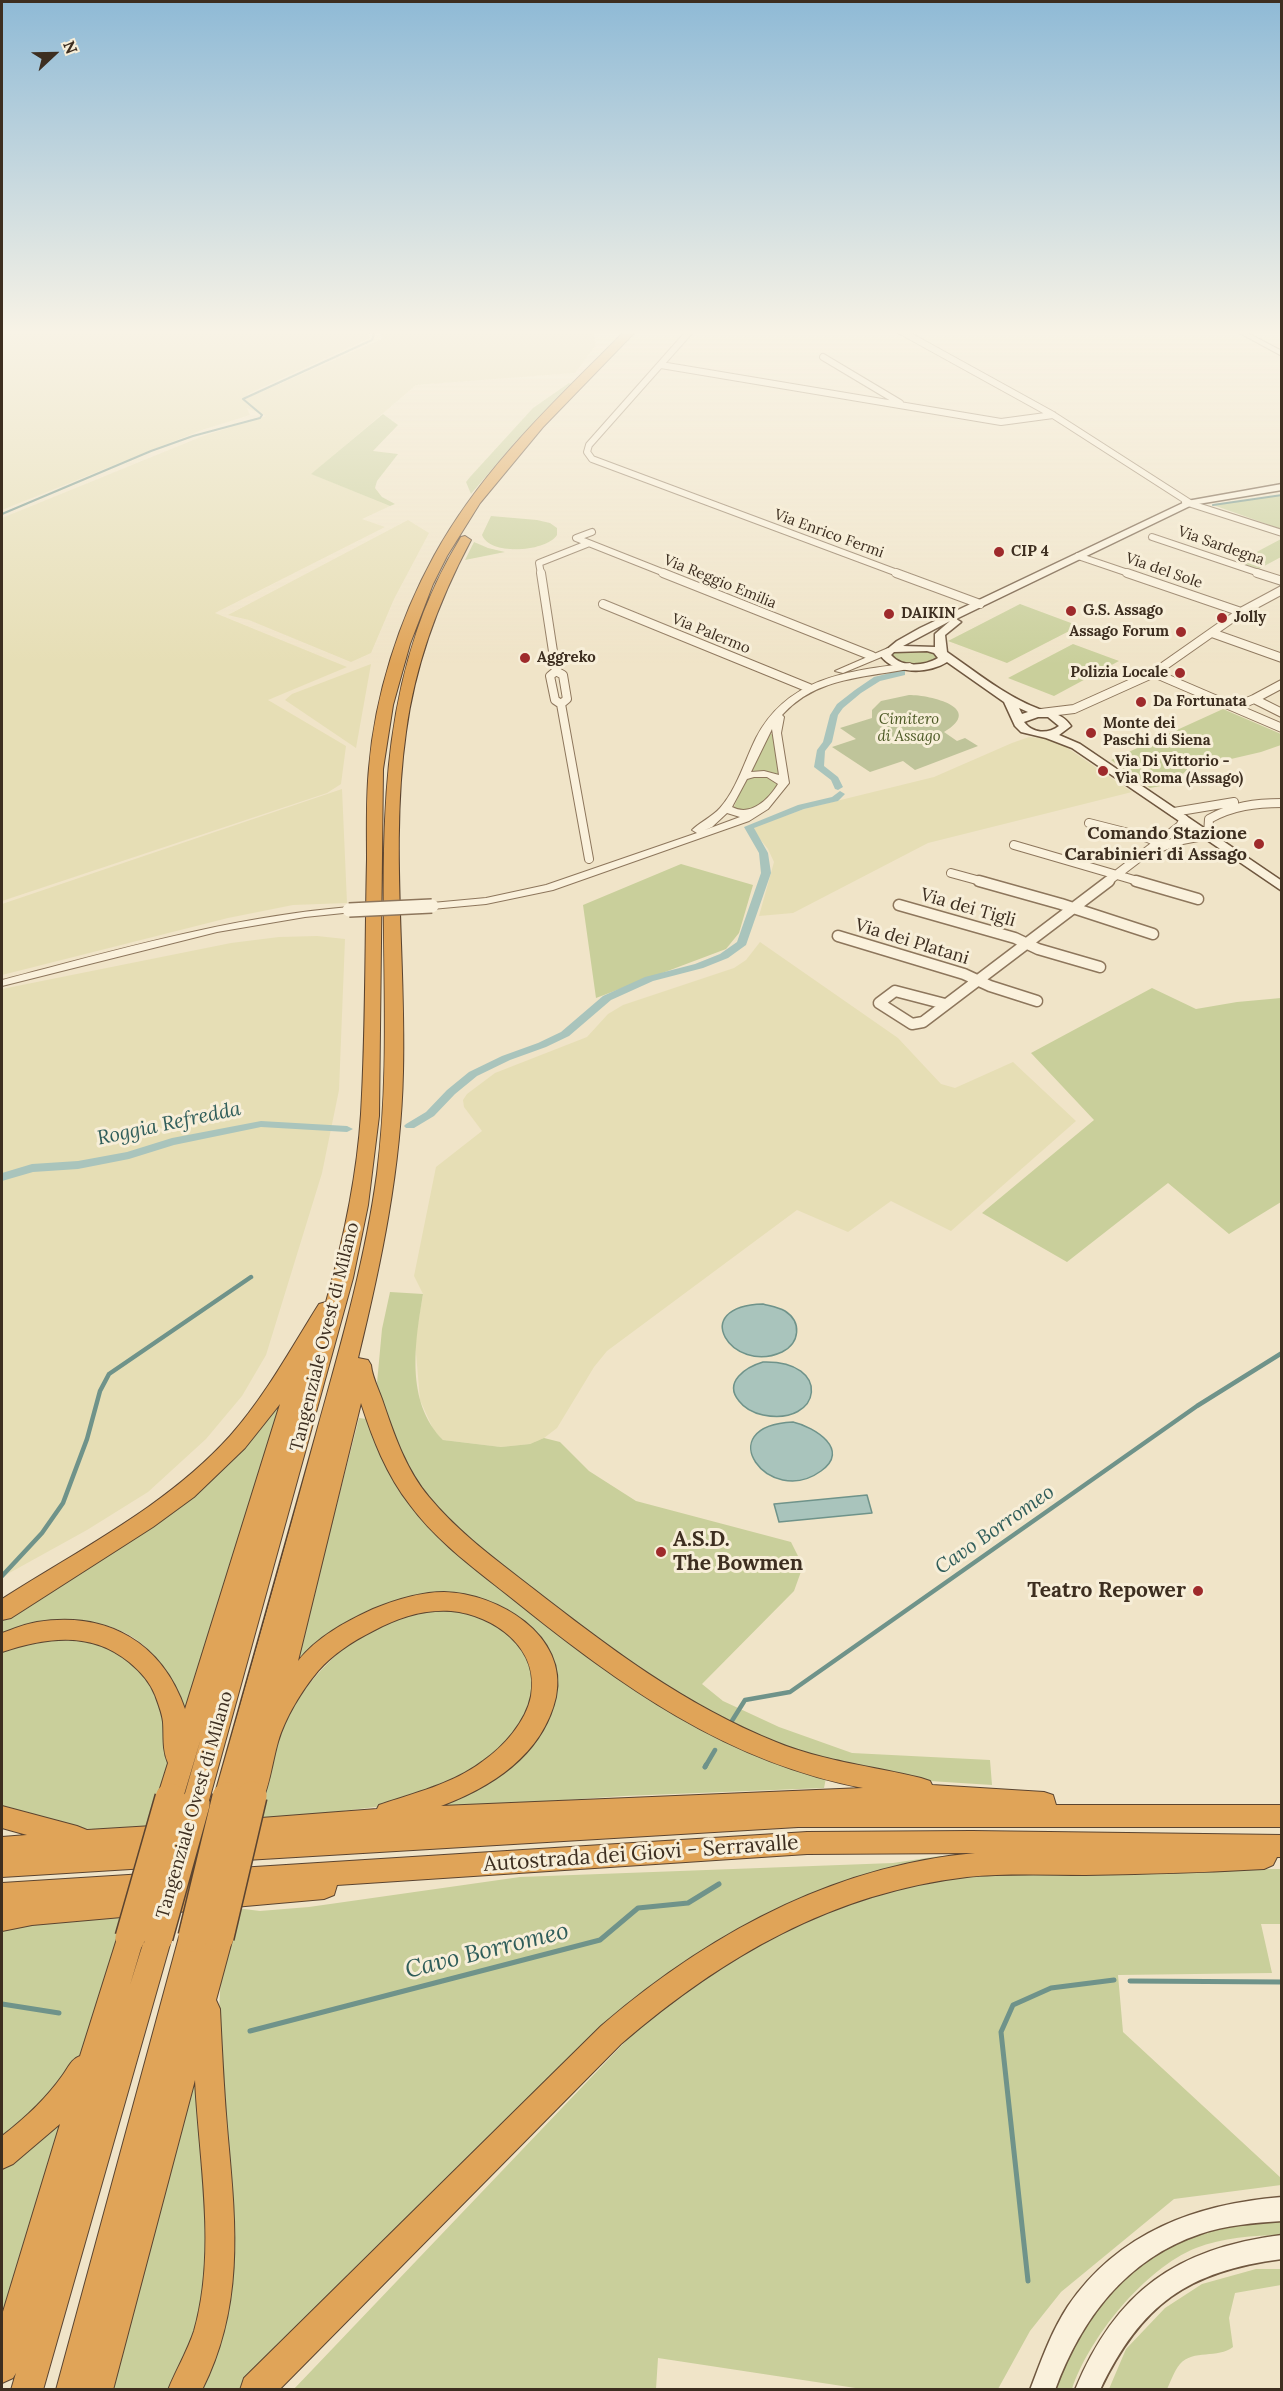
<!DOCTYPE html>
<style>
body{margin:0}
#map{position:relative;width:1283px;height:2391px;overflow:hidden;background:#f0e4c8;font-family:Lora,serif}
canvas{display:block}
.frame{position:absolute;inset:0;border:3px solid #3d2e20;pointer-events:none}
.north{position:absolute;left:24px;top:24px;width:60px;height:60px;-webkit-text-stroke:4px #f7eed8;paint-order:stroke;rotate:68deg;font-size:16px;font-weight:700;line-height:24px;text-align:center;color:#3d2e20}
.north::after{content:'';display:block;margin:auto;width:21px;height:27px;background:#3d2e20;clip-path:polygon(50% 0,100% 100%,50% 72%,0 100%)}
</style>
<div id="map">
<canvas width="1283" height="2391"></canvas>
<div class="frame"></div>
<div class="north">N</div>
</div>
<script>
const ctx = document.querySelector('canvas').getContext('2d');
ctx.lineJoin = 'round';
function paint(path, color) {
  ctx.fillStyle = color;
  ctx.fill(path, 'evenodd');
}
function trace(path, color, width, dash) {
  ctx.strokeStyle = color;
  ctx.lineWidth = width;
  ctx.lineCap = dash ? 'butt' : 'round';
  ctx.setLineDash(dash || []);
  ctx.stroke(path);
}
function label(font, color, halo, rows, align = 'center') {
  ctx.font = font + ' Lora,serif';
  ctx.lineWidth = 6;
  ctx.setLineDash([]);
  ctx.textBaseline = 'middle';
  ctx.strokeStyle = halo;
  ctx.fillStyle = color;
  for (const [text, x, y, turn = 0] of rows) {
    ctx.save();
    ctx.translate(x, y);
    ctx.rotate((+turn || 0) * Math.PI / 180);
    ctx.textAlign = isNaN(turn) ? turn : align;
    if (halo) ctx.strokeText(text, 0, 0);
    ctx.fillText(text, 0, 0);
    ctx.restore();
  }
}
paint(new Path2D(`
 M2 330H369L370 338 248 394 245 399 382 339 380 330H593L596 345 575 373 416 385 312 474 390 506 362 519 385 527 215 613 347 667 268 700 346 746 341 784 327 793 2 901V518L203 436 266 416 247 408 250 415 202 430 2 510Z
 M408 520 429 533 394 599 371 653 351 662 249 620 228 615Z
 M371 664 356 748 285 700 292 694Z
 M1029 737 1051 739 1060 743 1132 792 928 843 793 913 759 916 774 862 768 849 755 833 754 827 804 809 934 777 1012 743Z
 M342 789 347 903 293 905 228 918 2 975V904Z
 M317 936 345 939 339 1090 322 1173 266 1355 242 1396 206 1439 148 1492 87 1530 2 1577V989L231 943 279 937Z
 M760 942 898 1038 941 1084 955 1088 1013 1062 1076 1121 951 1231 891 1201 848 1232 797 1210 607 1351 594 1367 557 1428 544 1438 530 1444 501 1447 443 1440 434 1431 420 1400 415 1341 423 1294 414 1276 436 1167 482 1131 464 1107 463 1100 467 1094 495 1073 587 1037 608 1014 623 1005 734 968 746 960Z`), '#e6deb5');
paint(new Path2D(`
 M569 383 571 384 516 441 471 494 466 482 470 477 533 408Z
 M383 414 398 425 373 451 398 454 377 481 375 488 382 497 395 504 390 506 311 474Z
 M1281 495V529L1213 505Z
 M491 516 537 520 550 523 557 528V535C546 552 490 556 482 535Z
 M1281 539V557L1255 571 1234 564Z
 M474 542 488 548 505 552 465 560Z
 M1020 604 1079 626 1007 663 948 641Z
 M1073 644 1119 661 1054 696 1008 678Z
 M900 649 934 651 939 659C920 667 908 666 890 656Z
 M1223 709 1281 734V745L1261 752 1188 769 1172 784 1150 788 1111 760Z
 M769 733 772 734 781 774 751 772Z
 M765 774 778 782C775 799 756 807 741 813L733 809 746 779Z
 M681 864 753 885 739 933 726 949 596 998 583 905Z
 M1152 988 1196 1009 1237 1002 1281 998V1202L1229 1234 1168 1183 1067 1262 982 1213 1094 1120 1031 1053Z
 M390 1292 423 1294C415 1343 405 1401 443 1440L501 1447 530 1444 544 1438 560 1442 589 1471 636 1501 791 1542 803 1566 794 1591 702 1684 723 1701 779 1727 852 1753 990 1760 992 1785 914 1780 782 1747 670 1694 482 1551 442 1514 411 1476 389 1430 377 1383 382 1329Z
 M279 1405H285L186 1715C182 1705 179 1694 174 1685 137 1612 69 1611 2 1636V1620L148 1527Z
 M359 1418 367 1419 389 1471 557 1630 622 1682 681 1719 742 1749 826 1778 824 1788 624 1796 435 1809 547 1712 527 1630 433 1596 295 1668Z
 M458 1610 483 1619 512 1635 528 1656 534 1685 527 1717 509 1743 482 1763 426 1794 384 1806 260 1821C265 1795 271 1749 282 1727 306 1679 345 1639 394 1618 414 1609 437 1611 458 1610Z
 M50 1636 107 1641 146 1673 160 1697 173 1761 155 1828C100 1830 52 1833 2 1809V1652L21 1644Z
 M940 1856H963L718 1941 245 2389 196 2390 212 2361 219 2010 221 1975 236 1908 260 1911 309 1907 520 1877 893 1863Z
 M1281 1869V1924H1261L1272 1973 1118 1975 1123 2032 1281 2178V2185L1174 2199 1061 2292 1030 2331 998 2389H862L658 2358 656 2389 293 2390 644 2022 706 1974 760 1942 814 1917 873 1896 927 1881 1015 1870Z
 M126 1914C115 1952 107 1997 92 2033 79 2067 31 2120 2 2141V1927Z
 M194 2065C202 2150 225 2268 193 2349 187 2363 178 2376 171 2389L112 2390Z
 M75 2112 2 2353V2166Z
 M1281 2219V2235C1254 2235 1222 2238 1196 2248 1144 2269 1089 2338 1072 2389L1054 2390C1069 2354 1087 2319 1110 2289 1116 2282 1124 2276 1131 2270 1176 2233 1225 2223 1281 2219Z
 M1256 2269H1281V2285L1235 2293 1229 2318 1233 2347C1218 2359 1193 2349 1180 2364 1174 2371 1171 2381 1167 2389H1109L1126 2349 1165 2308 1202 2284Z`), '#c9cf9b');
paint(new Path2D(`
 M909 695C931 695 985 708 944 732L957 741 965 738 978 746 915 770 903 761 870 772 832 747 856 739 840 728 872 718V710L881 701Z`), '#bfc49a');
const water = new Path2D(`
 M763 1304C770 1306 778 1307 785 1311 802 1322 800 1343 782 1352 732 1375 687 1306 763 1304Z
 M763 1362C833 1360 822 1427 763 1415 754 1413 745 1409 739 1401 723 1382 746 1367 763 1362Z
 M793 1422C815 1427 851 1450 821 1471 769 1509 708 1426 793 1422Z
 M867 1495 872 1513 779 1522 774 1504Z`);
paint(water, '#a9c4bc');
trace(water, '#6f938a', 1.5);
trace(new Path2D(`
 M1213 505 1282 495
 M2 514 151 451 193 436 260 418 262 415 243 399 372 340 374 334 369 330`), '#6f938a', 2);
trace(new Path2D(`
 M2 1576 42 1533 63 1503 87 1439 100 1391 109 1374 251 1277
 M730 1724 745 1700 790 1692 1197 1406 1282 1353
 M705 1767 715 1750`), '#6f938a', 4.5);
trace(new Path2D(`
 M705 1767 706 1765
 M1130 1981 1282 1982
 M2 2004 59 2013
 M250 2031 600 1940 638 1908 688 1903 719 1884
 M1028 2281 1001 2032 1013 2005 1051 1988 1114 1980`), '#6f938a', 5);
paint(new Path2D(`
 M902 670 905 671V675L880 681 861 693 843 708 838 715 832 742 825 751 824 766 838 777 843 787 838 790 835 789 831 780 814 767 817 750 823 742 830 715 837 704 855 690 874 677Z
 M840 791 845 794 838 801 804 809 754 828 768 853 771 873 746 945 728 958 703 968 653 981 611 1000 569 1036 546 1047 510 1060 477 1076 455 1094 434 1116 414 1128H406L404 1126 406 1124 426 1112 447 1090 469 1072 502 1056 538 1043 561 1032 603 996 645 977 695 964 720 954 737 942 761 873 759 853 744 827 798 805 832 797Z
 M261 1121 347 1126 353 1129 347 1132 261 1127 174 1145 129 1159 78 1169 33 1172 2 1181V1173L32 1164 78 1161 127 1152 172 1138Z`), '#a9c4bc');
const minorFar2 = new Path2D(`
 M691 330 589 445 587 452 592 459 900 574
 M899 330 1053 415 1190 503
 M823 357 900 403
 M661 365 1001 422 1053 415
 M1185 502 1282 533
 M592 532 576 538 667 574
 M1152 537 1262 574
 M1078 556 1131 574
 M541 574 539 563 587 544`);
const minorFar1 = new Path2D(`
 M541 573 556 671 550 676 555 700 561 704 589 859
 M663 573 872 656
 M896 573 980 604
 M1127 573 1241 612
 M1257 573 1282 581
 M603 604 809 688
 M1212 633 1282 658
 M556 671 563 675 567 699 561 704
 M1154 673 1282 728
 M1254 699 1282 684
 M1235 707 1254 699 1282 713
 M1041 713 1074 709 1154 673 1241 612 1282 590
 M1174 812 1234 802
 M1089 823 1148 838 1161 844
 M1014 845 1141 882
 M1154 850 1177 841 1208 835 1209 819C1232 806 1256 803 1282 803
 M951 873 984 882
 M1107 882 1180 826 1184 819`);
const minor = new Path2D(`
 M979 881 1061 904 1153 934
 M1136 881 1198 899
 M899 905 1015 938 1038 949 1100 967
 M838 936 964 974 990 986 1037 1001
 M945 1004 895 991 879 1003 912 1024 923 1022 1109 881`);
const tertiary = new Path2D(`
 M1234 330H1242L1282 351V356Z
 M888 648 893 651 891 653 843 673 835 671Z
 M910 663 915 666 913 668C866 678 817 676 782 715L784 717 781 733 789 783 768 809 749 821 553 890 486 904 432 909 426 906 432 903 486 898 546 885 697 833 692 830C700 822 712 817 720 808 737 789 745 760 756 738 788 677 848 671 910 663ZM772 729 779 775 764 771 751 772ZM754 777H767L778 784C769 799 751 817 732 807L747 779ZM727 813 740 817 705 830 712 827Z
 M349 907 355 910 353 912 305 917 217 932 2 986V980C117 950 230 917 349 907Z`);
const secondary = new Path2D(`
 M1282 484V490L1192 505 956 619 961 622 945 635 947 652C976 672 1005 696 1039 709 1053 714 1062 713 1071 726L1059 735 1080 744 1282 881V891L1072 748 1046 738 1021 732 1015 726 1004 702 947 662C928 674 894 675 880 655L897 641 920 628 1187 501ZM950 621 935 634V647L903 646ZM927 651 934 653 938 658C924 666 902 668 891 655L894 652ZM1019 708 1028 712 1022 714ZM1038 717H1048L1059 726C1048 734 1033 734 1024 722Z
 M1282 2197V2221C1254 2223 1226 2225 1200 2234 1126 2259 1081 2319 1055 2390H1030C1041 2361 1051 2332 1068 2306 1119 2232 1196 2204 1282 2197Z
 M1282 2235V2259C1188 2271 1141 2304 1100 2390H1075C1116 2291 1177 2248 1282 2235Z`);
const motorway = new Path2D(`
 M626 330H637L543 427 480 503 447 556 433 584 410 644 393 705 383 769 379 1116 368 1205 353 1278 208 1804 204 1812 195 1815 186 1812 182 1804 201 1738 183 1798 179 1806 170 1809 161 1806 157 1798 168 1763C162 1750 164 1735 163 1722 162 1713 158 1703 155 1695 150 1682 140 1671 129 1662 91 1631 47 1637 2 1652V1633C13 1629 25 1624 37 1622 107 1611 162 1642 185 1709L280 1404 245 1448 194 1497 153 1527 11 1618 2 1620V1599C80 1549 167 1506 230 1436 266 1395 290 1350 319 1304L326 1302C343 1242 357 1177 361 1114 366 1029 365 944 367 859 367 829 366 798 369 768 375 695 399 620 434 556 482 468 556 400 626 330Z
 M465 536 471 540C439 600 415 664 406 732 390 844 406 959 403 1072 401 1169 381 1264 358 1358L368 1360 371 1365C372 1376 378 1388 382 1399 394 1434 405 1468 429 1497 458 1532 495 1559 531 1587 608 1647 684 1705 776 1742 822 1761 872 1766 921 1778L930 1781 932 1785 1044 1792 1053 1795 1056 1805H1282V1827H798L229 1861 220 1858 216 1850 220 1842 227 1839 222 1831 226 1823 235 1820 377 1809 379 1805C414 1793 453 1784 483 1761 503 1747 526 1722 531 1696 540 1648 494 1615 451 1611 423 1609 397 1618 373 1631 353 1641 333 1654 318 1671 302 1690 285 1718 278 1742 272 1763 270 1785 261 1804L252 1807 243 1804 240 1798 236 1805 227 1808 218 1805 214 1797C249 1676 283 1555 316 1434 340 1348 365 1262 377 1174 405 959 340 733 461 537ZM361 1403C373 1440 386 1474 410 1505 438 1543 478 1571 514 1600 621 1686 726 1762 863 1788L441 1806C492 1787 543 1754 556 1697 569 1635 497 1593 444 1592 419 1592 395 1600 373 1609 345 1622 317 1637 298 1661Z
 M2 1806 77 1826 87 1830 169 1825 178 1828 182 1836 178 1844 171 1846 176 1855 172 1863 163 1867 2 1877V1837L27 1835 2 1828Z
 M972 1831 1282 1835V1857H1277L1273 1865 1264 1869 1244 1870C1191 1873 1138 1874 1085 1875 1046 1875 1006 1873 967 1877 832 1893 722 1957 621 2044L279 2390H240L244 2378 601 2026C708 1934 833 1866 975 1853L807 1854 337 1885 334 1895 324 1899 32 1925 2 1931V1883L807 1832Z
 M158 1925 168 1928 172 1937 43 2390H11L16 2373 13 2378 2 2383V2315L60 2124 13 2164 2 2169V2136C24 2119 45 2100 62 2076 68 2068 71 2059 80 2056L120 1929 130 1926 140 1929 144 1938 130 1985 148 1928Z
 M193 1925 203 1928 206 1935 209 1928 219 1925 229 1928 233 1937 216 2000 220 2009C222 2052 224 2095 228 2138 236 2226 244 2307 202 2390H168C176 2370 187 2352 194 2331 217 2251 199 2162 195 2080L113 2390H56L179 1937 183 1928Z`);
trace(minorFar2, '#8d765c', 8);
trace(minorFar1, '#8d765c', 10);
trace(minor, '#8d765c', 13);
trace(tertiary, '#8d765c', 2);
trace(secondary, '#6f573f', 3);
trace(motorway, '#5b4430', 2);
trace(minorFar2, '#faf1dc', 6);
trace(minorFar1, '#faf1dc', 8);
trace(minor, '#faf1dc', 10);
paint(tertiary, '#faf1dc');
paint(secondary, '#faf1dc');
paint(motorway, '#e0a458');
const tertiaryBridge = new Path2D(`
 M349 910 432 906`);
const motorwayBridge = new Path2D(`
 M158 1937 195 1804
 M193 1937 227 1797
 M219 1937 252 1796
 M130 1938 170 1798`);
trace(tertiaryBridge, '#8d765c', 16, []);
trace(motorwayBridge, '#5b4430', 32, []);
trace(tertiaryBridge, '#faf1dc', 13);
trace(motorwayBridge, '#e0a458', 29);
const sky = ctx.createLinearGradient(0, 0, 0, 665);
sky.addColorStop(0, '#8fbad6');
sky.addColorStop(0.5, '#f8f3e6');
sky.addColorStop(1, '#f8f3e600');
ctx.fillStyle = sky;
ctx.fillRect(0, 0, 1283, 665);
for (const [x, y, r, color] of [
 [999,552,6,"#9e2a2b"],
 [1071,611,6,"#9e2a2b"],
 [889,614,6,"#9e2a2b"],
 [1222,618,6,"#9e2a2b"],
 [1181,632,6,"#9e2a2b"],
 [525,658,6,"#9e2a2b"],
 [1180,673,6,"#9e2a2b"],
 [1141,702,6,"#9e2a2b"],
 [1091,733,6,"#9e2a2b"],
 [1103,771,6,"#9e2a2b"],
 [1259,844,6,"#9e2a2b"],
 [661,1552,6,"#9e2a2b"],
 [1198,1591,6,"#9e2a2b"]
]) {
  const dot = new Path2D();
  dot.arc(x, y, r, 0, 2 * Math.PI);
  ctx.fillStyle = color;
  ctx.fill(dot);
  trace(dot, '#f7eed8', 2);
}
label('15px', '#3d2e20', '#f7eed8', [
 ["Via Enrico Fermi",829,534,20],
 ["Via Sardegna",1221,546,19],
 ["Via del Sole",1164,571,19],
 ["Via Reggio Emilia",720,582,22],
 ["Via Palermo",711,634,22]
]);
label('bold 15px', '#3d2e20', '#f7eed8', [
 ["CIP 4",1011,552],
 ["G.S. Assago",1083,611],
 ["DAIKIN",901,614],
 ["Jolly",1234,618],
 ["Assago Forum",1169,632,"right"],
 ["Aggreko",537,658],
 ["Polizia Locale",1168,673,"right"],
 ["Da Fortunata",1153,702],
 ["Monte dei",1103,724],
 ["Paschi di Siena",1103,741],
 ["Via Di Vittorio -",1115,762],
 ["Via Roma (Assago)",1115,779]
], 'left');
label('italic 15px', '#4d5a26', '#f7eed8', [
 ["Cimitero",909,720],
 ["di Assago",909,737]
]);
label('bold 18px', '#3d2e20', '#f7eed8', [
 ["Comando Stazione",1247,834],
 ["Carabinieri di Assago",1247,855]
], 'right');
label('18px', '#3d2e20', '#f7eed8', [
 ["Via dei Tigli",968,908,16],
 ["Via dei Platani",912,942,17],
 ["Tangenziale Ovest di Milano",325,1337,-76],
 ["Tangenziale Ovest di Milano",195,1805,-74]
]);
label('italic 20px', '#2f5d5a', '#f7eed8', [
 ["Roggia Refredda",169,1124,-12],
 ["Cavo Borromeo",995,1530,-35]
]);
label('bold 21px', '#3d2e20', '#f7eed8', [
 ["A.S.D.",673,1540],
 ["The Bowmen",673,1564],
 ["Teatro Repower",1186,1591,"right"]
], 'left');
label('21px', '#3d2e20', '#f7eed8', [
 ["Autostrada dei Giovi - Serravalle",641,1854,-4]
]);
label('italic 24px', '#2f5d5a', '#f7eed8', [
 ["Cavo Borromeo",487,1951,-14]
]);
</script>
